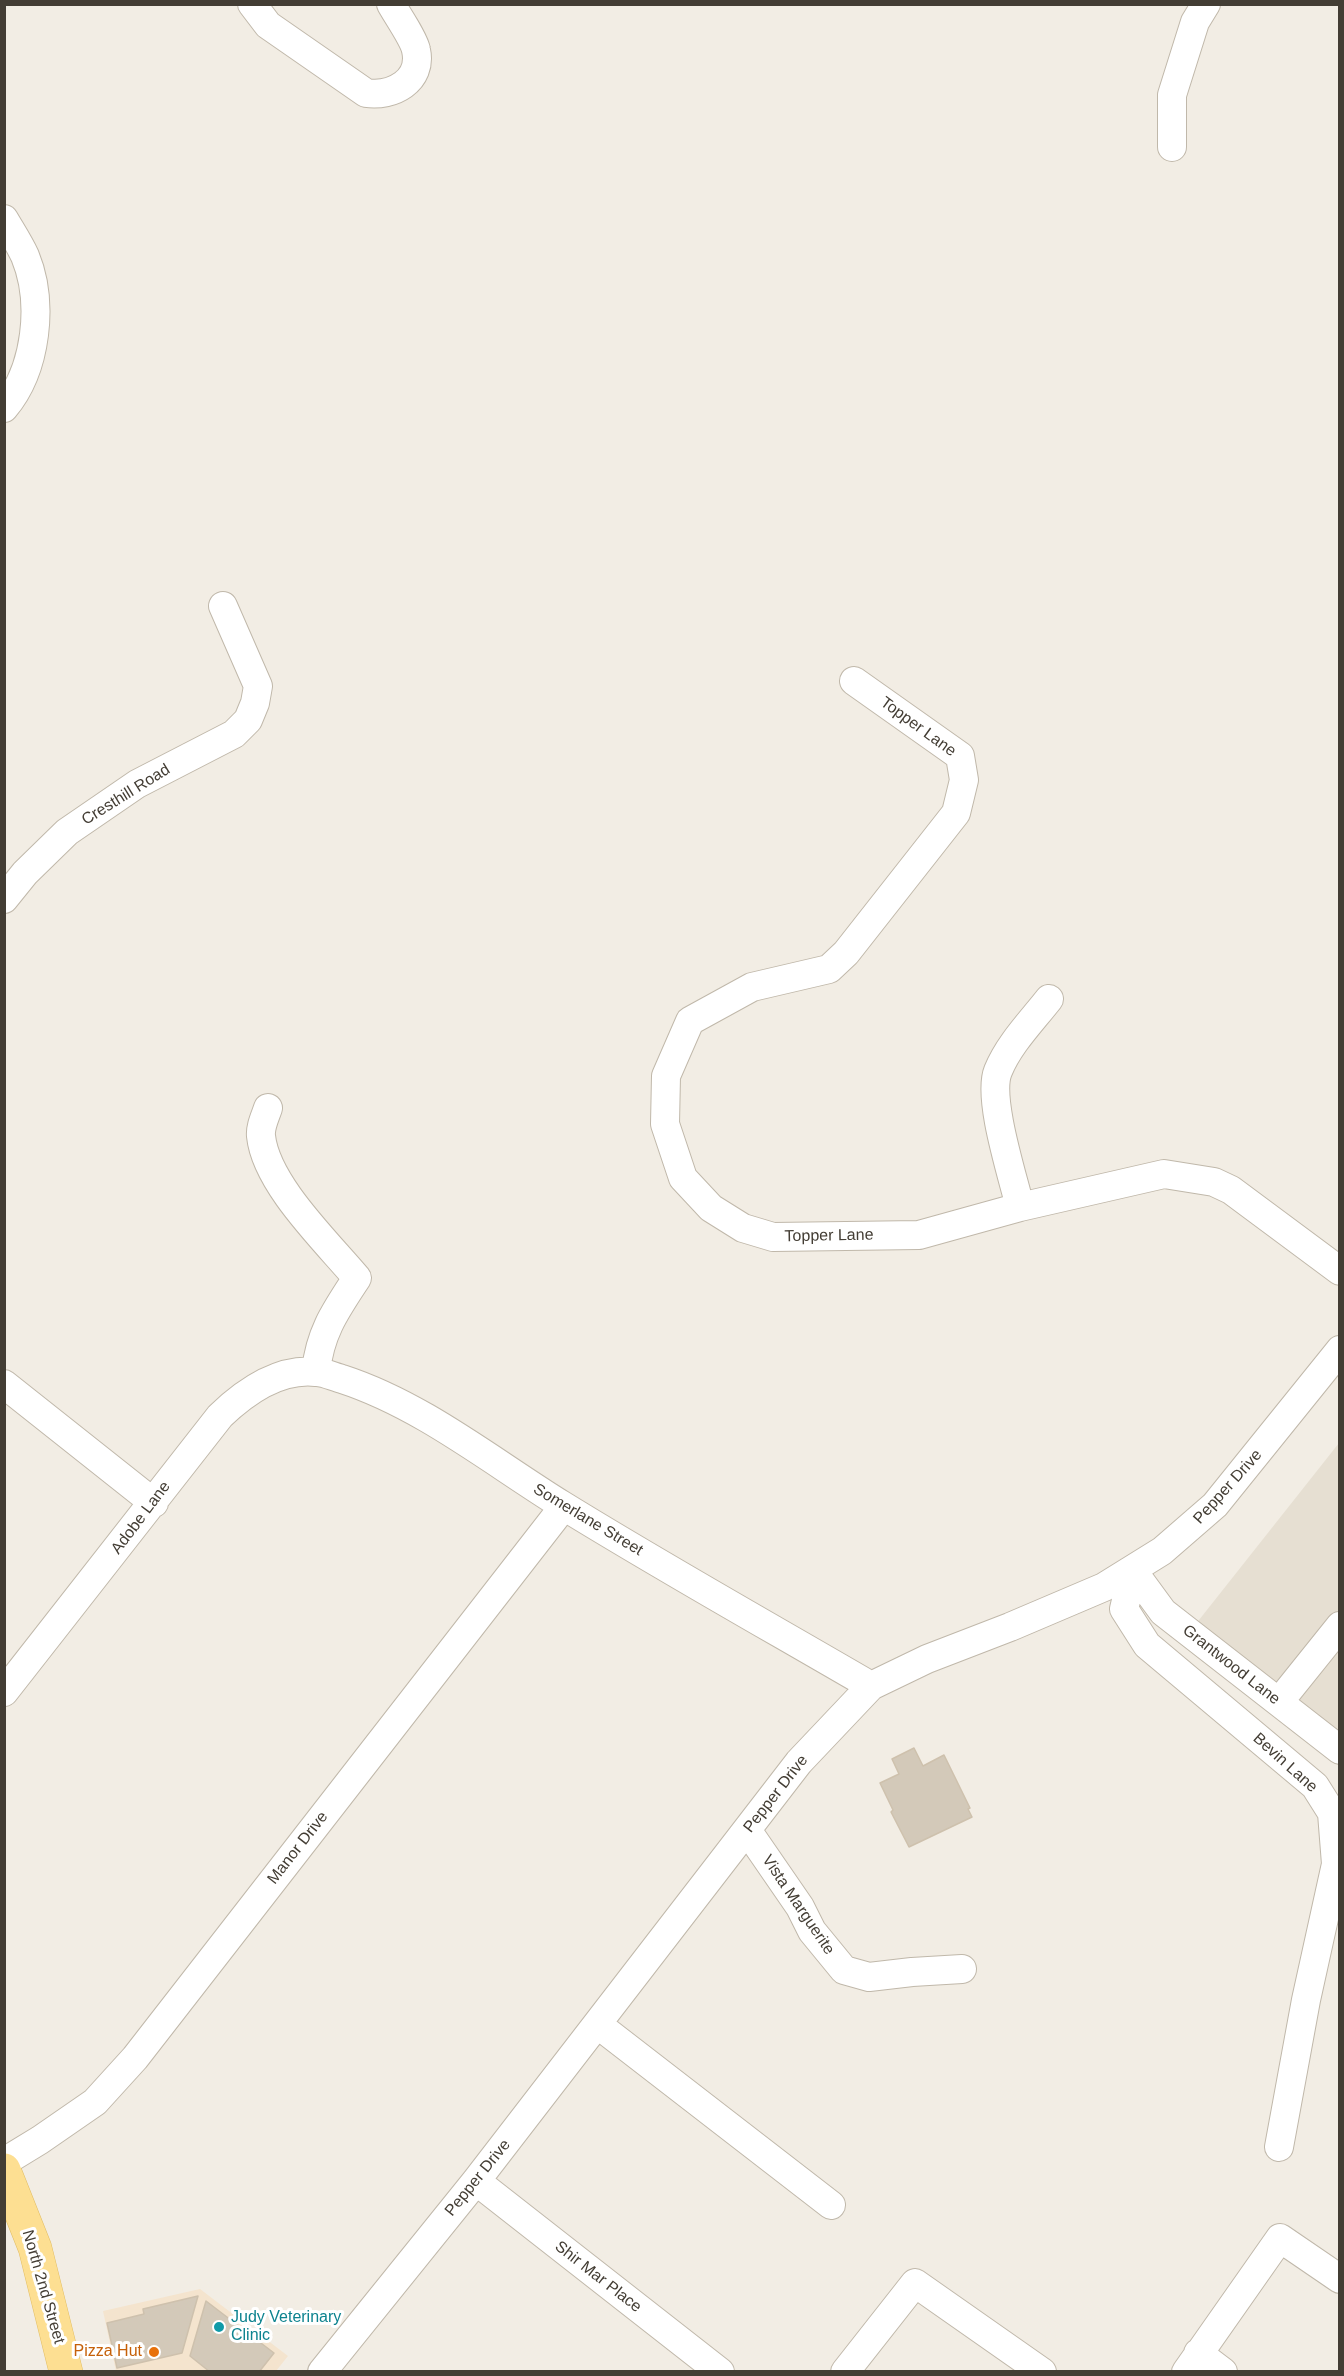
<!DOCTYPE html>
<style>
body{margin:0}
#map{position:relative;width:1344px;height:2376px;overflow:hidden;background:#f2ede4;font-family:Helvetica,sans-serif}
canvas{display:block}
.frame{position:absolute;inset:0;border:6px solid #433d34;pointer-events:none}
</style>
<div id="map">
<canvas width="1344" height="2376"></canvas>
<div class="frame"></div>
</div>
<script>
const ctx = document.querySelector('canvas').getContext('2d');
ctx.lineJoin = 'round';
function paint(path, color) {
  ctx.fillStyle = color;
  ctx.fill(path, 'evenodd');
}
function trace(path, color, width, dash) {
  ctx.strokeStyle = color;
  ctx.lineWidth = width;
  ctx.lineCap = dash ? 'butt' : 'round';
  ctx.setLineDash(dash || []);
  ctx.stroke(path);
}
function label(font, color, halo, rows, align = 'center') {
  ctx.font = font + ' Helvetica,sans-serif';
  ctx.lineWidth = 6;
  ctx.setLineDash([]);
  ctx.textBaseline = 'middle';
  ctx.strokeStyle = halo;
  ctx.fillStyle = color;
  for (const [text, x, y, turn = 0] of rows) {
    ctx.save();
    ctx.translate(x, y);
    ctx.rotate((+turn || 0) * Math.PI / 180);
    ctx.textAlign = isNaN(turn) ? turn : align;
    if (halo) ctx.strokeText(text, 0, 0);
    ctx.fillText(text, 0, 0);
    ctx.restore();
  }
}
paint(new Path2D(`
 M1339 1443V1766L1180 1644Z`), '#e6dfd2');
paint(new Path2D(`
 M200 2289 288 2356 276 2371H116L103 2311Z`), '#f4e4ce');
const building = new Path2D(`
 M914 1748 923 1766 944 1755 970 1808 968 1809 972 1817 909 1847 891 1812 893 1810 880 1783 899 1774 892 1759Z
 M198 2296 182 2353 117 2368 107 2323 144 2314 143 2309Z
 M206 2301 274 2353 259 2372H210L190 2356Z`);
paint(building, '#d3c9b9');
trace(building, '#cec1ad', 1.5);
const minor = new Path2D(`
 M252 4 268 25 366 93C392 97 423 81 416 50 414 39 397 15 391 4
 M1172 147V95L1195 22 1206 4
 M4 219C11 231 19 243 25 256 44 302 37 369 4 408
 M854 681 960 756 964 780 956 813 846 953 829 969 752 987 690 1021 666 1076 665 1124 683 1178 711 1208 743 1228 773 1237 919 1235 1020 1207 1164 1174 1214 1182 1231 1190 1340 1271
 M4 899 25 873 67 832 137 784 234 734 248 720 255 703 258 686 223 606
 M268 1108C265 1117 260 1127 261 1136 266 1184 326 1241 357 1278 336 1310 320 1332 316 1371
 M1020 1207C1013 1177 987 1098 998 1071 1009 1044 1031 1022 1049 999
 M4 1384 154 1503
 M1133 1571 1124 1609 1147 1645 1315 1786 1332 1813 1336 1864 1306 2000 1279 2147
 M1133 1571 1163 1612 1340 1750
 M4 1692 220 1416C245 1392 279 1368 316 1372 324 1372 334 1377 342 1379 422 1405 491 1461 562 1505 664 1568 768 1626 871 1686
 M1279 1702 1340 1626
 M747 1830 800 1907 812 1931 844 1970 869 1977 912 1972 962 1969
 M597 2024 831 2205
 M4 2162 40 2140 95 2102 135 2058 564 1506
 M476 2181 720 2372
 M1198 2353 1223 2372
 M322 2372 476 2181 799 1762 871 1686 927 1659 1010 1627 1104 1587 1162 1551 1215 1505 1340 1350
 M845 2372 915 2283 1042 2372
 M1186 2372 1280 2238 1340 2279`);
const major = new Path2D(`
 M4 2170 35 2248 66 2372`);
trace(minor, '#c0b8aa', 30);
trace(major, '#e1bc62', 34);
trace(minor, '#fff', 28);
trace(major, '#fddf92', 33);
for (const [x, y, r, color] of [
 [219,2327,6,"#0f9aa8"],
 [154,2352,6,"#e8710a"]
]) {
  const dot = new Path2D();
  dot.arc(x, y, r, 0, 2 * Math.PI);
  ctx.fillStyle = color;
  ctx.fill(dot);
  trace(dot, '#fff', 2);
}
label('16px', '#433d34', '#fff', [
 ["Topper Lane",918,727,36],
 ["Cresthill Road",126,795,-32],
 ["Topper Lane",829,1236,-1],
 ["Pepper Drive",1228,1487,-48],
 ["Adobe Lane",141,1518,-53],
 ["Somerlane Street",588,1520,31],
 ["Grantwood Lane",1231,1665,38],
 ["Bevin Lane",1285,1763,42],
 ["Pepper Drive",776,1794,-52],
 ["Manor Drive",298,1848,-52],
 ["Vista Marguerite",798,1905,56],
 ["Pepper Drive",478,2178,-51],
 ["Shir Mar Place",598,2277,38],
 ["North 2nd Street",43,2287,74]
]);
label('16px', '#0d838f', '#fff', [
 ["Judy Veterinary",231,2318],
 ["Clinic",231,2336]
], 'left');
label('16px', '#c56008', '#fff', [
 ["Pizza Hut",142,2352]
], 'right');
</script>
